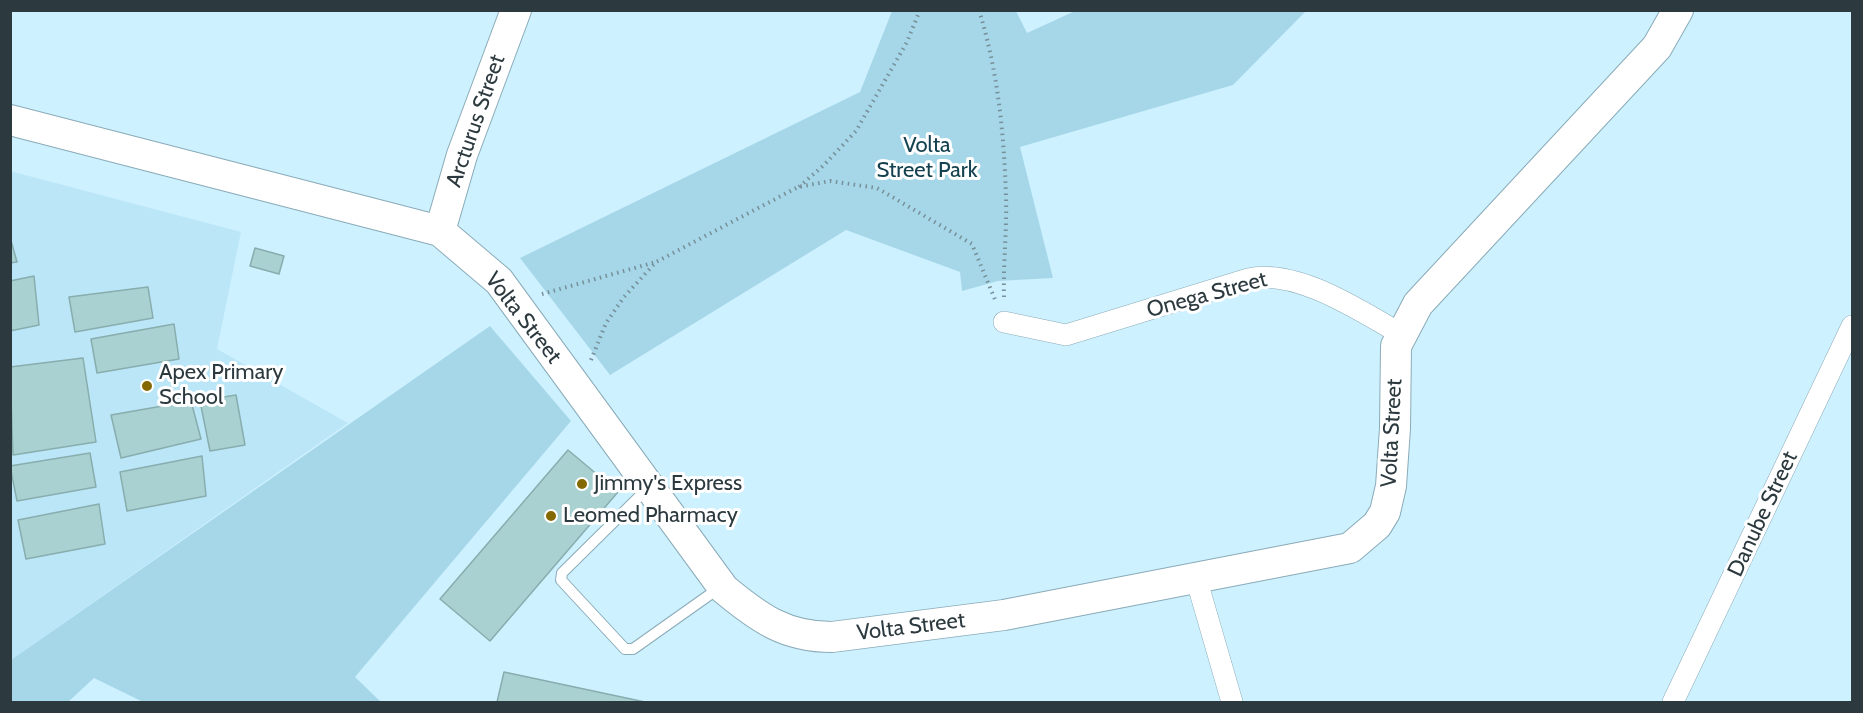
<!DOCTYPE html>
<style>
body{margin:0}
#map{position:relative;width:1863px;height:713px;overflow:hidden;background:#cef1ff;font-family:Cabin,sans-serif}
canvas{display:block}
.frame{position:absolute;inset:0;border:12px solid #2c3a3f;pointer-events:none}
</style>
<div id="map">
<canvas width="1863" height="713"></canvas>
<div class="frame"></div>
</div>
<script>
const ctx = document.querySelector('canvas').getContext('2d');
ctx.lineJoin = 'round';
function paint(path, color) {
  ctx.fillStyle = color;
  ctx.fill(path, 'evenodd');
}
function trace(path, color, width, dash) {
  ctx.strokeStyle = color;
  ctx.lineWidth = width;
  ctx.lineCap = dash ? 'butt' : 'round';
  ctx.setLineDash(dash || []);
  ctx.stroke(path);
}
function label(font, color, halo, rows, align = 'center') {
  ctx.font = font + ' Cabin,sans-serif';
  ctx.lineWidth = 6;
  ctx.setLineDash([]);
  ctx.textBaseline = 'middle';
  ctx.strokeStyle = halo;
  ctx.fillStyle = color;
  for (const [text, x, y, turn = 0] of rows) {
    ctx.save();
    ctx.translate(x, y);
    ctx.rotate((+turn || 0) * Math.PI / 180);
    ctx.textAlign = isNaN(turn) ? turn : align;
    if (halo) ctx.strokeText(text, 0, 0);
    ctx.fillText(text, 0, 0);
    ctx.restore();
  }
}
paint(new Path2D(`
 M10 171 241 232 217 349 348 423 11 660Z`), '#bae6f7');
paint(new Path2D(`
 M892 11H1016L1027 33 1075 11H1306L1233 85 1020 147 1053 278 998 281 962 291 960 272 846 230 610 375 520 258 860 92Z
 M490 326 571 421 355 677 381 702H143L94 678 68 702H11V660Z`), '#a6d7e9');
const building = new Path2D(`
 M10 237 17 262 10 263Z
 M255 248 284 256 279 274 250 266Z
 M34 276 39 325 10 331V281Z
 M148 287 153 318 75 332 69 297Z
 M174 324 179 359 97 373 91 339Z
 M83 358 96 442 13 455 10 367Z
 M236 395 245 445 210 451 200 401Z
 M191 401 201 439 121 458 111 415Z
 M568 450 618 492 490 641 440 599Z
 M90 453 96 487 17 501 10 466Z
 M202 456 206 496 127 511 120 472Z
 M99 504 105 544 26 559 18 520Z
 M504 672 645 702H497Z`);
paint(building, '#aad1d1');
trace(building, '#88adae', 1.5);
const lane = new Path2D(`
 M648 488 562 573 561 580 625 649H633L722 586`);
const street = new Path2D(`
 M1004 322 1066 335 1248 279C1297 268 1360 311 1401 334
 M1196 578 1232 702
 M1673 702 1852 326`);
const secondary = new Path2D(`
 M10 120 440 231 499 281 724 589C759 618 785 637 832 637L1004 615 1350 548 1377 525 1385 512 1391 486 1395 428 1396 346 1418 304 1657 47 1678 10
 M440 231 462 155 516 10`);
trace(lane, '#8aabb8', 12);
trace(street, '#8aabb8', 22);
trace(secondary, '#8aabb8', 32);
trace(new Path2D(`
 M979 10C998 72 1004 133 1006 197 1007 230 1003 264 1004 298
 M799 187 824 165 856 131 907 42 920 10
 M542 294 656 262
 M591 360 606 323 624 297 656 262 798 187 830 181 877 188 972 244 996 302`), '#778f98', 4, [1.5, 4.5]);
trace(lane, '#fff', 10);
trace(street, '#fff', 21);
trace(secondary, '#fff', 30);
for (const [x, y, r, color] of [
 [147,386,6,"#846902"],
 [582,484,6,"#846902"],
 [551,516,6,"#846902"]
]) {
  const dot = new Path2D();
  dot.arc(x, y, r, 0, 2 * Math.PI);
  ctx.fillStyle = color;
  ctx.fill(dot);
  trace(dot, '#fff', 2);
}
label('22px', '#2c3a3f', '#fff', [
 ["Arcturus Street",476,121,-71],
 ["Onega Street",1207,295,-15],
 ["Volta Street",523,318,52],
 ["Volta Street",1392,433,-87],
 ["Danube Street",1763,514,-65],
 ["Volta Street",911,627,-7]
]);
label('22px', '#154250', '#fff', [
 ["Volta",927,146],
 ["Street Park",927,171]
]);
label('22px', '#2c3a3f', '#fff', [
 ["Apex Primary",159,373],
 ["School",159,398],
 ["Jimmy's Express",594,484],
 ["Leomed Pharmacy",563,516]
], 'left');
</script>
